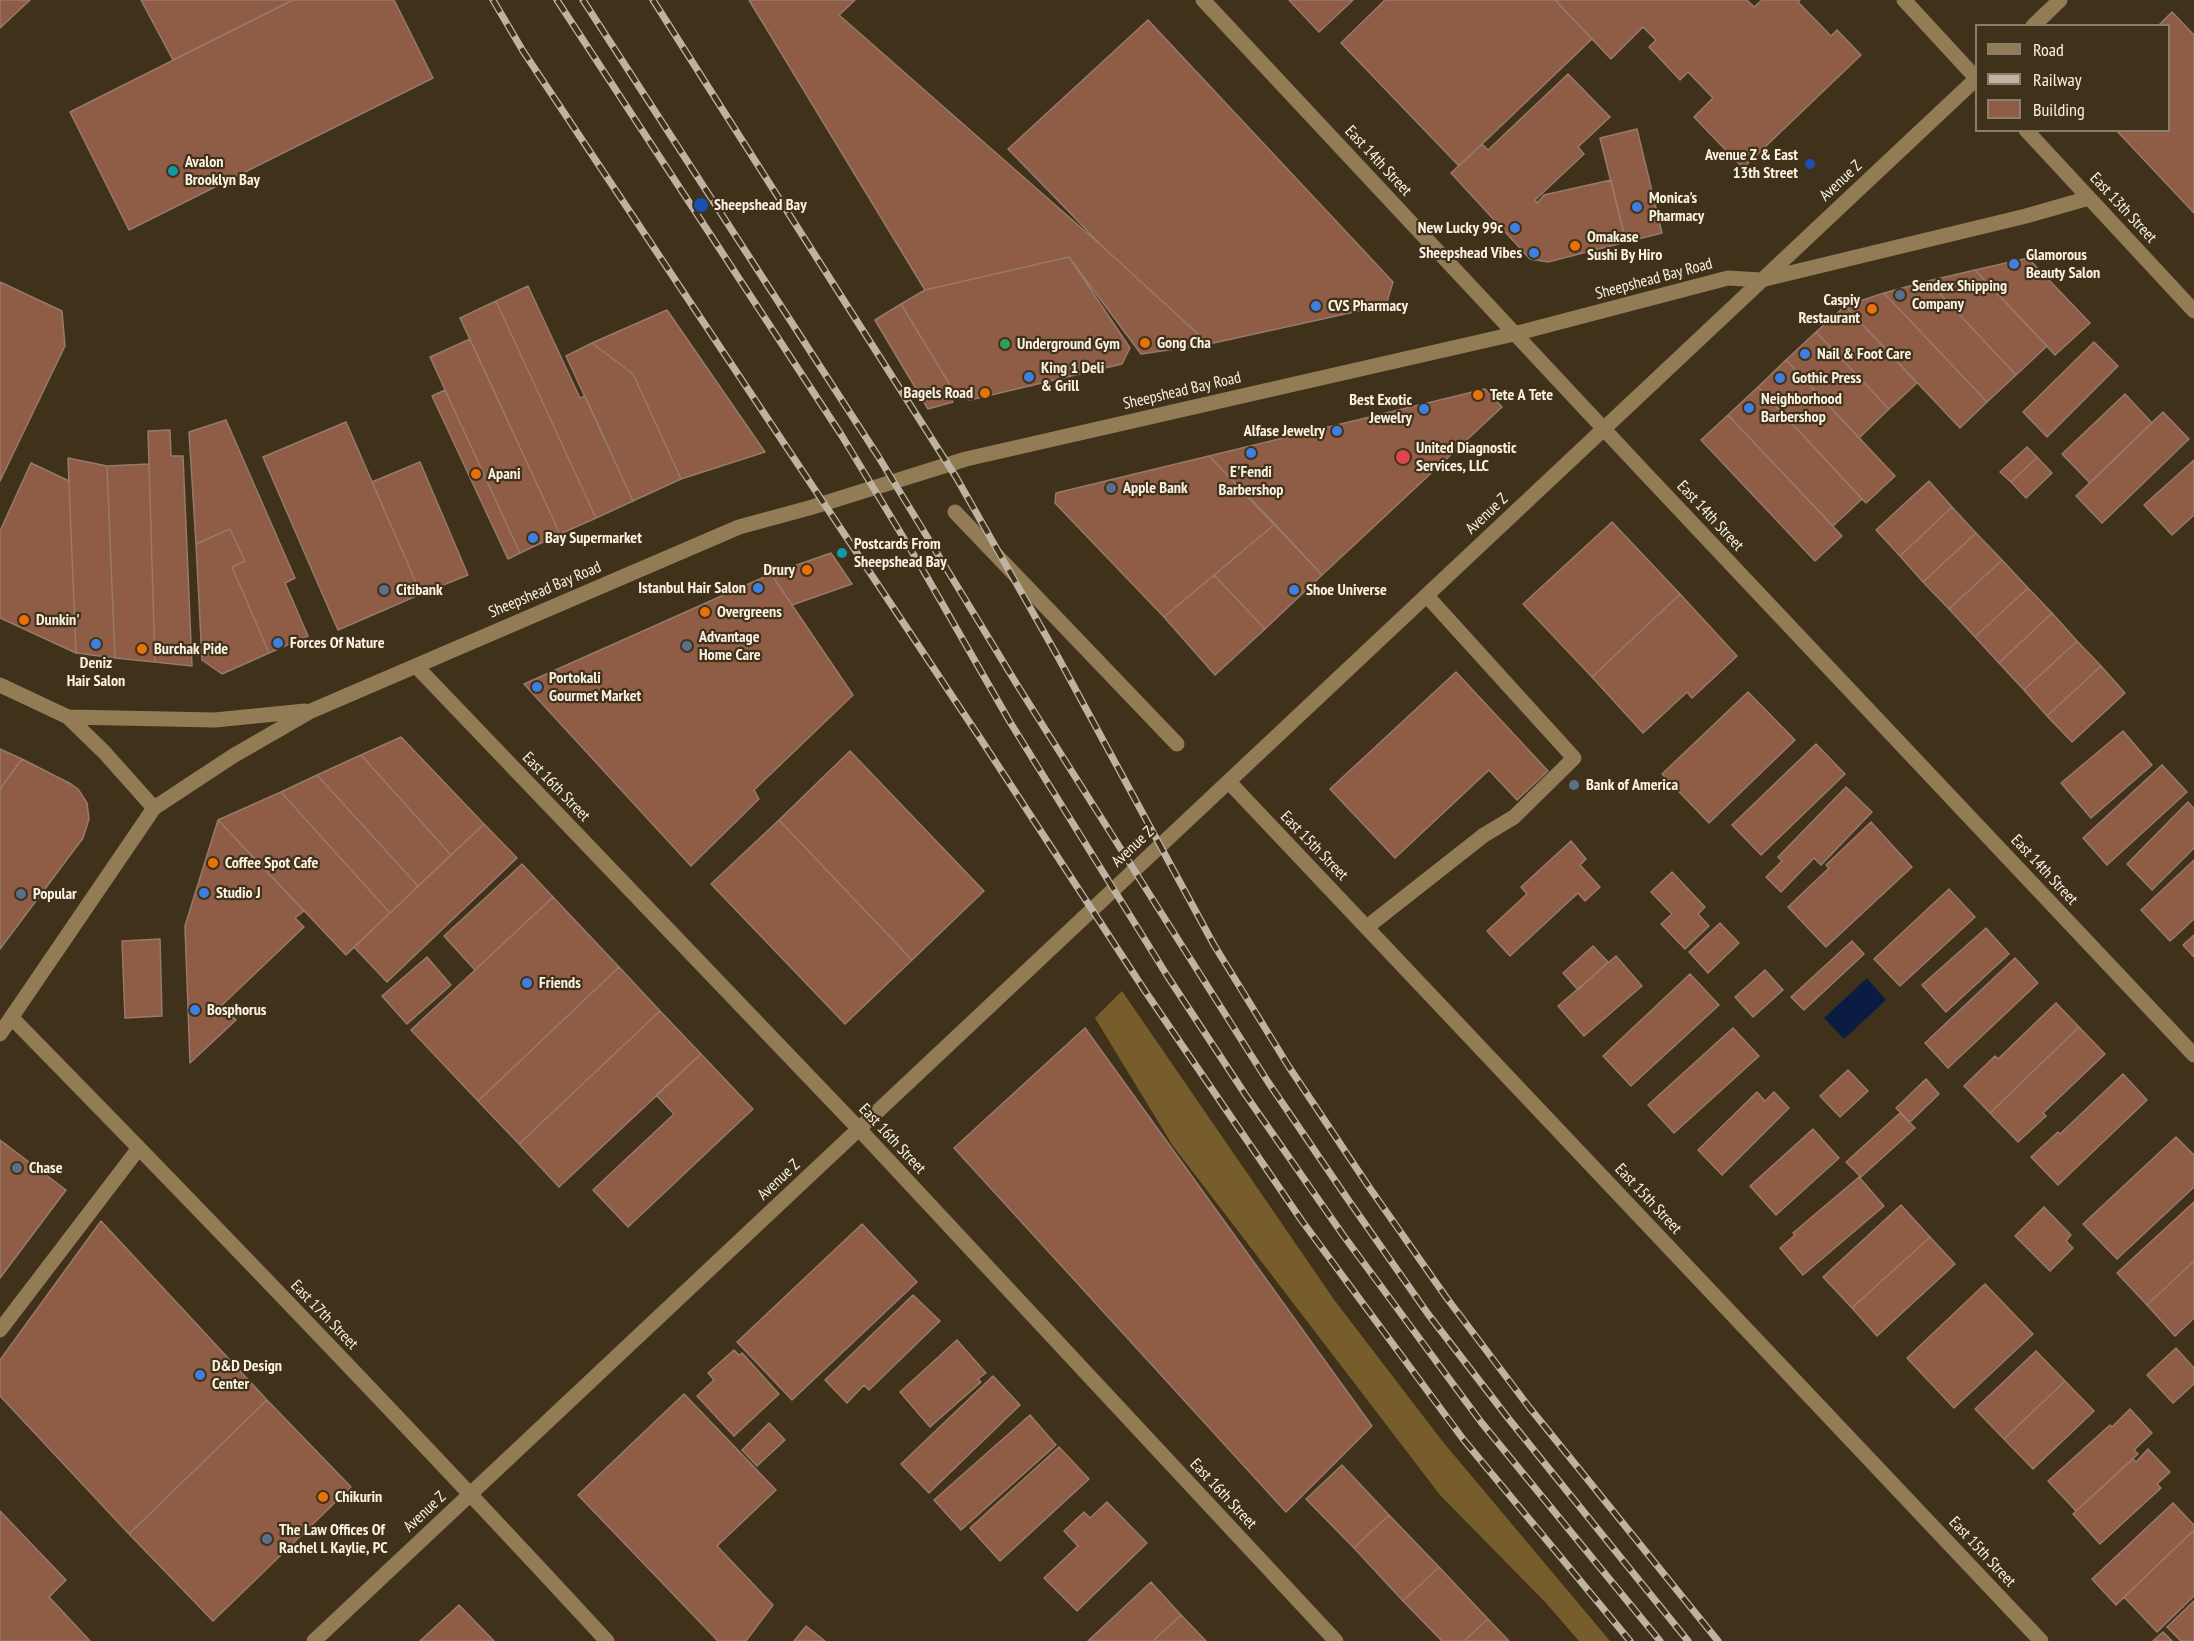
<!DOCTYPE html>
<style>
body{margin:0}
#map{position:relative;width:2194px;height:1641px;overflow:hidden;background:#40321a;font-family:"PT Sans Narrow",sans-serif}
canvas{display:block}
.legend{position:absolute;left:1975px;top:24px;width:195px;height:108px;box-sizing:border-box;background:#40321a;border:2px solid #8b7f6b;margin:0;padding:8px 10px;list-style:none;font-size:18px;color:#fbf2e4}
.legend li{display:flex;align-items:center;gap:12px;height:30px}
.legend b{width:30px;border:2px solid #8b7f6b}
</style>
<div id="map">
<canvas width="2194" height="1641"></canvas>
<ul class="legend">
<li><b style="height:8px;background:#927c55"></b>Road</li>
<li><b style="height:8px;background:#beb3a2"></b>Railway</li>
<li><b style="height:16px;background:#8f5c45"></b>Building</li>
</ul>
</div>
<script>
const ctx = document.querySelector('canvas').getContext('2d');
ctx.lineJoin = 'round';
function paint(path, color) {
  ctx.fillStyle = color;
  ctx.fill(path, 'evenodd');
}
function trace(path, color, width, dash) {
  ctx.strokeStyle = color;
  ctx.lineWidth = width;
  ctx.lineCap = dash ? 'butt' : 'round';
  ctx.setLineDash(dash || []);
  ctx.stroke(path);
}
function label(font, color, halo, rows, align = 'center') {
  ctx.font = font + ' "PT Sans Narrow",sans-serif';
  ctx.lineWidth = 4.5;
  ctx.setLineDash([]);
  ctx.textBaseline = 'middle';
  ctx.strokeStyle = halo;
  ctx.fillStyle = color;
  for (const [text, x, y, turn = 0] of rows) {
    ctx.save();
    ctx.translate(x, y);
    ctx.rotate((+turn || 0) * Math.PI / 180);
    ctx.textAlign = isNaN(turn) ? turn : align;
    if (halo) ctx.strokeText(text, 0, 0);
    ctx.fillText(text, 0, 0);
    ctx.restore();
  }
}
paint(new Path2D(`
 M1122 991 1335 1301 1443 1442 1610 1641H1579L1546 1603 1440 1495 1173 1146 1095 1018Z`), '#785d2c');
paint(new Path2D(`
 M1867 978 1886 1000 1844 1039 1824 1018Z`), '#0b1c42');
const building = new Path2D(`
 M0 0H30L0 28Z
 M141 0H293L173 60Z
 M293 0H394L433 78 129 230 70 112Z
 M749 0H855L839 15 1103 247 1209 344 1141 354 1069 257 925 290Z
 M1289 0H1353L1319 32Z
 M1385 0H1555L1592 39 1459 166 1341 43Z
 M1555 0H1747L1754 7 1762 0H1800L1798 2 1831 36 1837 30 1861 55 1743 168 1694 117 1713 98 1688 72 1680 80 1649 47 1656 40 1643 27 1611 59Z
 M2172 12 2194 35V213L2116 130H2168V26H2158Z
 M1148 20 1393 282 1386 305 1209 344 1103 247 1008 149Z
 M1568 74 1610 117 1578 147 1584 154 1535 200 1537 203 1544 195 1611 180 1626 242 1548 262 1530 259 1451 173 1482 144 1488 150Z
 M1637 129 1662 233 1626 242 1600 138Z
 M1069 257 1130 348 1122 364 970 400 956 395 901 304 925 290Z
 M2028 258 2090 323 2055 355 1975 270Z
 M1975 270 2047 346 2016 375 1928 281Z
 M1928 281 2016 375 1987 402 1884 293Z
 M0 282 62 311 65 346 0 481Z
 M528 286 580 398 585 396 633 501 596 518 496 301Z
 M1884 293 1987 402 1960 428 1845 306Z
 M496 301 596 518 560 534 460 318Z
 M901 304 956 395 951 398 953 402 928 409 875 320Z
 M1845 306 1917 383 1889 409 1816 332Z
 M667 310 765 452 681 479 633 374 592 343Z
 M1816 332 1889 409 1859 438 1786 360Z
 M470 339 560 534 520 553 430 357Z
 M2094 342 2118 366 2047 437 2023 412Z
 M592 343 633 374 681 479 633 501 566 356Z
 M1786 360 1895 476 1866 503 1758 387Z
 M1758 387 1862 499 1833 526 1728 415Z
 M1485 389 1502 407 1322 575 1209 456Z
 M445 390 520 553 508 559 432 396Z
 M2125 394 2152 423 2090 483 2062 454Z
 M2163 412 2189 439 2102 523 2076 496Z
 M1728 415 1842 536 1815 561 1701 440Z
 M226 420 295 578 285 583 308 636 269 653 232 567 245 561 230 529 196 544 189 432Z
 M346 422 421 594 338 630 263 457Z
 M170 430 171 456H183L192 666 155 662 148 431Z
 M2027 447 2037 457 2011 482 2000 472Z
 M1209 456 1275 524 1164 617 1055 503 1056 493Z
 M2037 457 2052 473 2026 498 2011 482Z
 M68 458 107 466 115 658 76 653Z
 M2194 460V515L2172 535 2144 505Z
 M420 462 468 575 421 594 372 482Z
 M31 463 69 481 76 653 0 618V531Z
 M149 464 155 662 115 658 107 466Z
 M1929 481 1952 507 1900 556 1876 530Z
 M1952 507 1976 533 1923 582 1900 556Z
 M1612 522 1680 594 1592 677 1523 604Z
 M1275 524 1322 575 1265 629 1214 575Z
 M230 529 245 561 232 567 269 653 222 674 202 660 196 544Z
 M1976 533 2002 560 1949 609 1923 582Z
 M831 553 852 584 792 605 771 574Z
 M2002 560 2028 588 1975 637 1949 609Z
 M771 574 853 695 754 790 759 799 691 866 524 684Z
 M1214 575 1265 629 1215 675 1164 617Z
 M2028 588 2052 613 1999 663 1975 637Z
 M1680 594 1737 656 1692 698 1687 692 1643 733 1592 677Z
 M2052 613 2077 641 2024 690 1999 663Z
 M2077 641 2101 666 2047 716 2024 690Z
 M2101 666 2125 693 2072 742 2047 716Z
 M1456 672 1548 771 1517 800 1489 770 1395 858 1330 789Z
 M1748 692 1795 740 1709 823 1662 774Z
 M2123 731 2152 765 2091 818 2061 783Z
 M401 737 484 824 451 855 361 755Z
 M1816 744 1845 774 1761 855 1732 825Z
 M0 749 22 759 0 789Z
 M850 751 984 891 912 960 779 820Z
 M361 755 451 855 418 886 317 775Z
 M22 759 71 784 78 789 87 803 89 819 83 838 0 949V789Z
 M2162 765 2187 792 2107 865 2083 838Z
 M317 775 418 886 390 913 281 792Z
 M1846 787 1872 812 1821 865 1814 858 1781 892 1766 877 1782 861 1778 857Z
 M281 792 390 913 346 955 218 820Z
 M2188 802 2194 809V848L2152 890 2127 864Z
 M218 820 304 911 295 918 304 927 222 1005 236 1020 190 1063 185 926Z
 M779 820 912 960 845 1024 711 884Z
 M1871 822 1912 867 1826 947 1788 907 1829 868 1826 865Z
 M484 824 517 858 387 982 354 947Z
 M1571 841 1586 859 1580 865 1600 887 1585 901 1578 893 1510 956 1487 931 1527 894 1521 887Z
 M2194 860V919L2170 941 2141 910Z
 M522 864 553 897 475 970 444 936Z
 M1672 872 1705 907 1698 914 1709 926 1685 949 1661 924 1672 914 1651 892Z
 M1949 889 1975 917 1900 986 1874 959Z
 M553 897 619 967 478 1101 411 1030Z
 M1720 923 1739 943 1708 973 1689 952Z
 M1986 928 2009 954 1946 1012 1922 985Z
 M2194 935V957L2183 945Z
 M160 939 162 1016 125 1018 122 941Z
 M1852 941 1864 954 1804 1010 1791 997Z
 M1593 946 1608 962 1578 990 1563 973Z
 M1616 956 1642 986 1584 1036 1558 1006Z
 M427 957 451 985 407 1024 382 996Z
 M2015 958 2038 983 1948 1068 1925 1043Z
 M619 967 660 1011 519 1144 478 1101Z
 M1765 970 1783 990 1753 1017 1735 997Z
 M1690 974 1719 1005 1631 1086 1603 1056Z
 M2056 1003 2079 1027 1990 1113 1964 1086 1995 1056 1998 1059Z
 M660 1011 701 1054 559 1187 519 1144Z
 M2079 1027 2105 1054 2043 1113 2046 1116 2018 1142 1990 1113Z
 M1085 1028 1372 1426 1286 1512 954 1148Z
 M1733 1028 1759 1056 1674 1133 1648 1105Z
 M701 1054 753 1109 628 1227 593 1190 674 1114 656 1095Z
 M1848 1070 1868 1091 1840 1117 1820 1096Z
 M2123 1074 2147 1100 2058 1185 2031 1157 2058 1132 2060 1134Z
 M1926 1079 1939 1094 1910 1122 1896 1108Z
 M1757 1092 1765 1101 1774 1092 1789 1108 1722 1175 1698 1150Z
 M1900 1113 1915 1128 1861 1177 1846 1162Z
 M1813 1129 1839 1158 1776 1215 1750 1186Z
 M2176 1137 2194 1155V1187L2117 1259 2083 1224Z
 M0 1140 66 1190 0 1278Z
 M1859 1177 1884 1206 1803 1275 1780 1248 1795 1235 1793 1233Z
 M2194 1202V1261L2147 1305 2117 1273Z
 M1901 1205 1930 1237 1852 1308 1823 1277Z
 M2044 1207 2071 1235 2066 1241 2073 1248 2050 1271 2015 1236Z
 M101 1221 267 1400 129 1534 0 1396V1360Z
 M862 1224 917 1282 792 1400 737 1342Z
 M1930 1237 1955 1264 1877 1336 1852 1308Z
 M2194 1261V1318L2175 1336 2147 1305Z
 M1985 1284 2033 1334 1954 1408 1907 1358Z
 M913 1295 940 1321 869 1390 864 1385 847 1403 825 1380Z
 M957 1340 986 1373 978 1379 981 1382 930 1427 900 1392Z
 M2176 1348 2194 1368V1384L2173 1403 2147 1375Z
 M734 1350 739 1355 742 1353 779 1394 734 1436 697 1396 714 1380 708 1373Z
 M2036 1351 2065 1381 2004 1439 1975 1409Z
 M993 1376 1020 1405 929 1493 901 1464Z
 M2065 1381 2094 1411 2033 1469 2004 1439Z
 M684 1394 776 1490 717 1546 773 1605 746 1641H718L578 1495Z
 M267 1400 351 1487 213 1621 129 1534Z
 M2130 1409 2152 1433 2134 1450 2138 1454 2076 1511 2048 1481 2110 1425 2112 1427Z
 M1030 1415 1056 1445 961 1530 934 1500Z
 M769 1423 785 1440 757 1466 742 1450Z
 M1059 1447 1089 1479 1000 1561 970 1528Z
 M2148 1449 2170 1472 2157 1484 2161 1488 2100 1544 2073 1514 2133 1459 2136 1462Z
 M1342 1465 1389 1515 1354 1548 1306 1499Z
 M1107 1502 1147 1543 1077 1611 1044 1578 1078 1546 1064 1531 1084 1512 1090 1518Z
 M2173 1503 2194 1525V1530L2116 1605 2092 1579Z
 M0 1511 66 1580 49 1597 90 1641H0Z
 M1389 1515 1439 1567 1403 1601 1354 1548Z
 M2194 1530V1596L2157 1632 2124 1597Z
 M1439 1567 1488 1619 1464 1641H1442L1403 1601Z
 M1151 1582 1181 1615 1153 1641H1088Z
 M2194 1601V1641H2181L2167 1627Z
 M459 1605 494 1641H420Z
 M1181 1615 1206 1641H1153Z
 M1488 1619 1509 1641H1464Z
 M806 1626 825 1641H794Z
 M2163 1632 2172 1641H2153Z`);
paint(building, '#8f5c45');
trace(building, '#977a6c', 1.5);
trace(new Path2D(`
 M1203 0 1645 473 2194 1055
 M1904 0 1976 78
 M2033 26 2060 0
 M2026 130 2194 311
 M955 512 1177 744
 M416 666 859 1129 1336 1641
 M0 685 68 717 104 752 154 808
 M68 717 215 720 305 711
 M1229 782 2041 1641
 M1367 927 1484 835 1514 817 1574 758 1427 596
 M12 1018C213 1223 412 1430 607 1641
 M0 1034 154 808 233 756 311 711 739 527 809 508 966 459 1514 334 1728 278 1761 280 2026 216 2089 198
 M0 1330 139 1148
 M314 1641 1976 79`), '#927c55', 15);
const rail = new Path2D(`
 M493 0 523 51 982 741 1145 991 1302 1221 1463 1439 1630 1641
 M557 0 842 436 923 570 1010 722 1168 977 1245 1094 1343 1235 1481 1422 1660 1641
 M583 0 878 456 1016 683 1268 1082 1349 1201 1428 1314 1508 1418 1688 1641
 M653 0 956 477 1058 657 1214 945 1289 1067 1369 1187 1446 1297 1529 1407 1718 1641`);
trace(rail, '#beb3a2', 7);
trace(rail, '#40321a', 4.5, [14]);
for (const [x, y, r, color] of [
 [1810,164,6,"#1a4fb4"],
 [173,171,6,"#0f9aa8"],
 [701,205,8,"#1a4fb4"],
 [1637,207,6,"#3f7fe0"],
 [1515,228,6,"#3f7fe0"],
 [1575,246,6,"#e8710a"],
 [1534,253,6,"#3f7fe0"],
 [2014,264,6,"#3f7fe0"],
 [1900,295,6,"#5c6f8a"],
 [1316,306,6,"#3f7fe0"],
 [1872,309,6,"#e8710a"],
 [1145,343,6,"#e8710a"],
 [1005,344,6,"#2e9e5b"],
 [1805,354,6,"#3f7fe0"],
 [1029,377,6,"#3f7fe0"],
 [1780,378,6,"#3f7fe0"],
 [985,393,6,"#e8710a"],
 [1478,395,6,"#e8710a"],
 [1749,408,6,"#3f7fe0"],
 [1424,409,6,"#3f7fe0"],
 [1337,431,6,"#3f7fe0"],
 [1251,453,6,"#3f7fe0"],
 [1403,457,8,"#e0444e"],
 [476,474,6,"#e8710a"],
 [1111,488,6,"#5c6f8a"],
 [533,538,6,"#3f7fe0"],
 [842,553,6,"#0f9aa8"],
 [807,570,6,"#e8710a"],
 [758,588,6,"#3f7fe0"],
 [384,590,6,"#5c6f8a"],
 [1294,590,6,"#3f7fe0"],
 [705,612,6,"#e8710a"],
 [24,620,6,"#e8710a"],
 [278,643,6,"#3f7fe0"],
 [96,644,6,"#3f7fe0"],
 [687,646,6,"#5c6f8a"],
 [142,649,6,"#e8710a"],
 [537,687,6,"#3f7fe0"],
 [1574,785,6,"#5c6f8a"],
 [213,863,6,"#e8710a"],
 [204,893,6,"#3f7fe0"],
 [21,894,6,"#5c6f8a"],
 [527,983,6,"#3f7fe0"],
 [195,1010,6,"#3f7fe0"],
 [17,1168,6,"#5c6f8a"],
 [200,1375,6,"#3f7fe0"],
 [323,1497,6,"#e8710a"],
 [267,1539,6,"#5c6f8a"]
]) {
  const dot = new Path2D();
  dot.arc(x, y, r, 0, 2 * Math.PI);
  ctx.fillStyle = color;
  ctx.fill(dot);
  trace(dot, '#40321a', 2);
}
label('bold 16px', '#fbf2e4', '#40321a', [
 ["Avenue Z & East",1798,155,"right"],
 ["13th Street",1798,173,"right"],
 ["Avalon",185,162],
 ["Brooklyn Bay",185,180],
 ["Monica's",1649,198],
 ["Pharmacy",1649,216],
 ["Sheepshead Bay",714,205],
 ["New Lucky 99c",1503,228,"right"],
 ["Omakase",1587,237],
 ["Sushi By Hiro",1587,255],
 ["Sheepshead Vibes",1522,253,"right"],
 ["Glamorous",2026,255],
 ["Beauty Salon",2026,273],
 ["Sendex Shipping",1912,286],
 ["Company",1912,304],
 ["Caspiy",1860,300,"right"],
 ["Restaurant",1860,318,"right"],
 ["CVS Pharmacy",1328,306],
 ["Gong Cha",1157,343],
 ["Underground Gym",1017,344],
 ["Nail & Foot Care",1817,354],
 ["King 1 Deli",1041,368],
 ["& Grill",1041,386],
 ["Gothic Press",1792,378],
 ["Bagels Road",973,393,"right"],
 ["Tete A Tete",1490,395],
 ["Neighborhood",1761,399],
 ["Barbershop",1761,417],
 ["Best Exotic",1412,400,"right"],
 ["Jewelry",1412,418,"right"],
 ["Alfase Jewelry",1325,431,"right"],
 ["United Diagnostic",1416,448],
 ["Services, LLC",1416,466],
 ["E'Fendi",1251,472,"center"],
 ["Barbershop",1251,490,"center"],
 ["Apani",488,474],
 ["Apple Bank",1123,488],
 ["Bay Supermarket",545,538],
 ["Postcards From",854,544],
 ["Sheepshead Bay",854,562],
 ["Drury",795,570,"right"],
 ["Istanbul Hair Salon",746,588,"right"],
 ["Citibank",396,590],
 ["Shoe Universe",1306,590],
 ["Overgreens",717,612],
 ["Dunkin'",36,620],
 ["Advantage",699,637],
 ["Home Care",699,655],
 ["Forces Of Nature",290,643],
 ["Burchak Pide",154,649],
 ["Deniz",96,663,"center"],
 ["Hair Salon",96,681,"center"],
 ["Portokali",549,678],
 ["Gourmet Market",549,696],
 ["Bank of America",1586,785],
 ["Coffee Spot Cafe",225,863],
 ["Studio J",216,893],
 ["Popular",33,894],
 ["Friends",539,983],
 ["Bosphorus",207,1010],
 ["Chase",29,1168],
 ["D&D Design",212,1366],
 ["Center",212,1384],
 ["Chikurin",335,1497],
 ["The Law Offices Of",279,1530],
 ["Rachel L Kaylie, PC",279,1548]
], 'left');
label('16px', '#fbf2e4', '#40321a', [
 ["East 14th Street",1378,161,47],
 ["Avenue Z",1841,181,-43],
 ["East 13th Street",2123,208,47],
 ["Sheepshead Bay Road",1654,279,-15],
 ["Sheepshead Bay Road",1182,391,-13],
 ["Avenue Z",1487,514,-43],
 ["East 14th Street",1710,516,47],
 ["Sheepshead Bay Road",545,590,-23],
 ["East 16th Street",556,787,46],
 ["East 15th Street",1314,846,46],
 ["Avenue Z",1133,847,-43],
 ["East 14th Street",2044,870,47],
 ["East 16th Street",892,1139,47],
 ["Avenue Z",779,1180,-43],
 ["East 15th Street",1648,1199,47],
 ["East 17th Street",324,1315,46],
 ["East 16th Street",1223,1494,47],
 ["Avenue Z",425,1512,-43],
 ["East 15th Street",1982,1552,47]
]);
</script>
